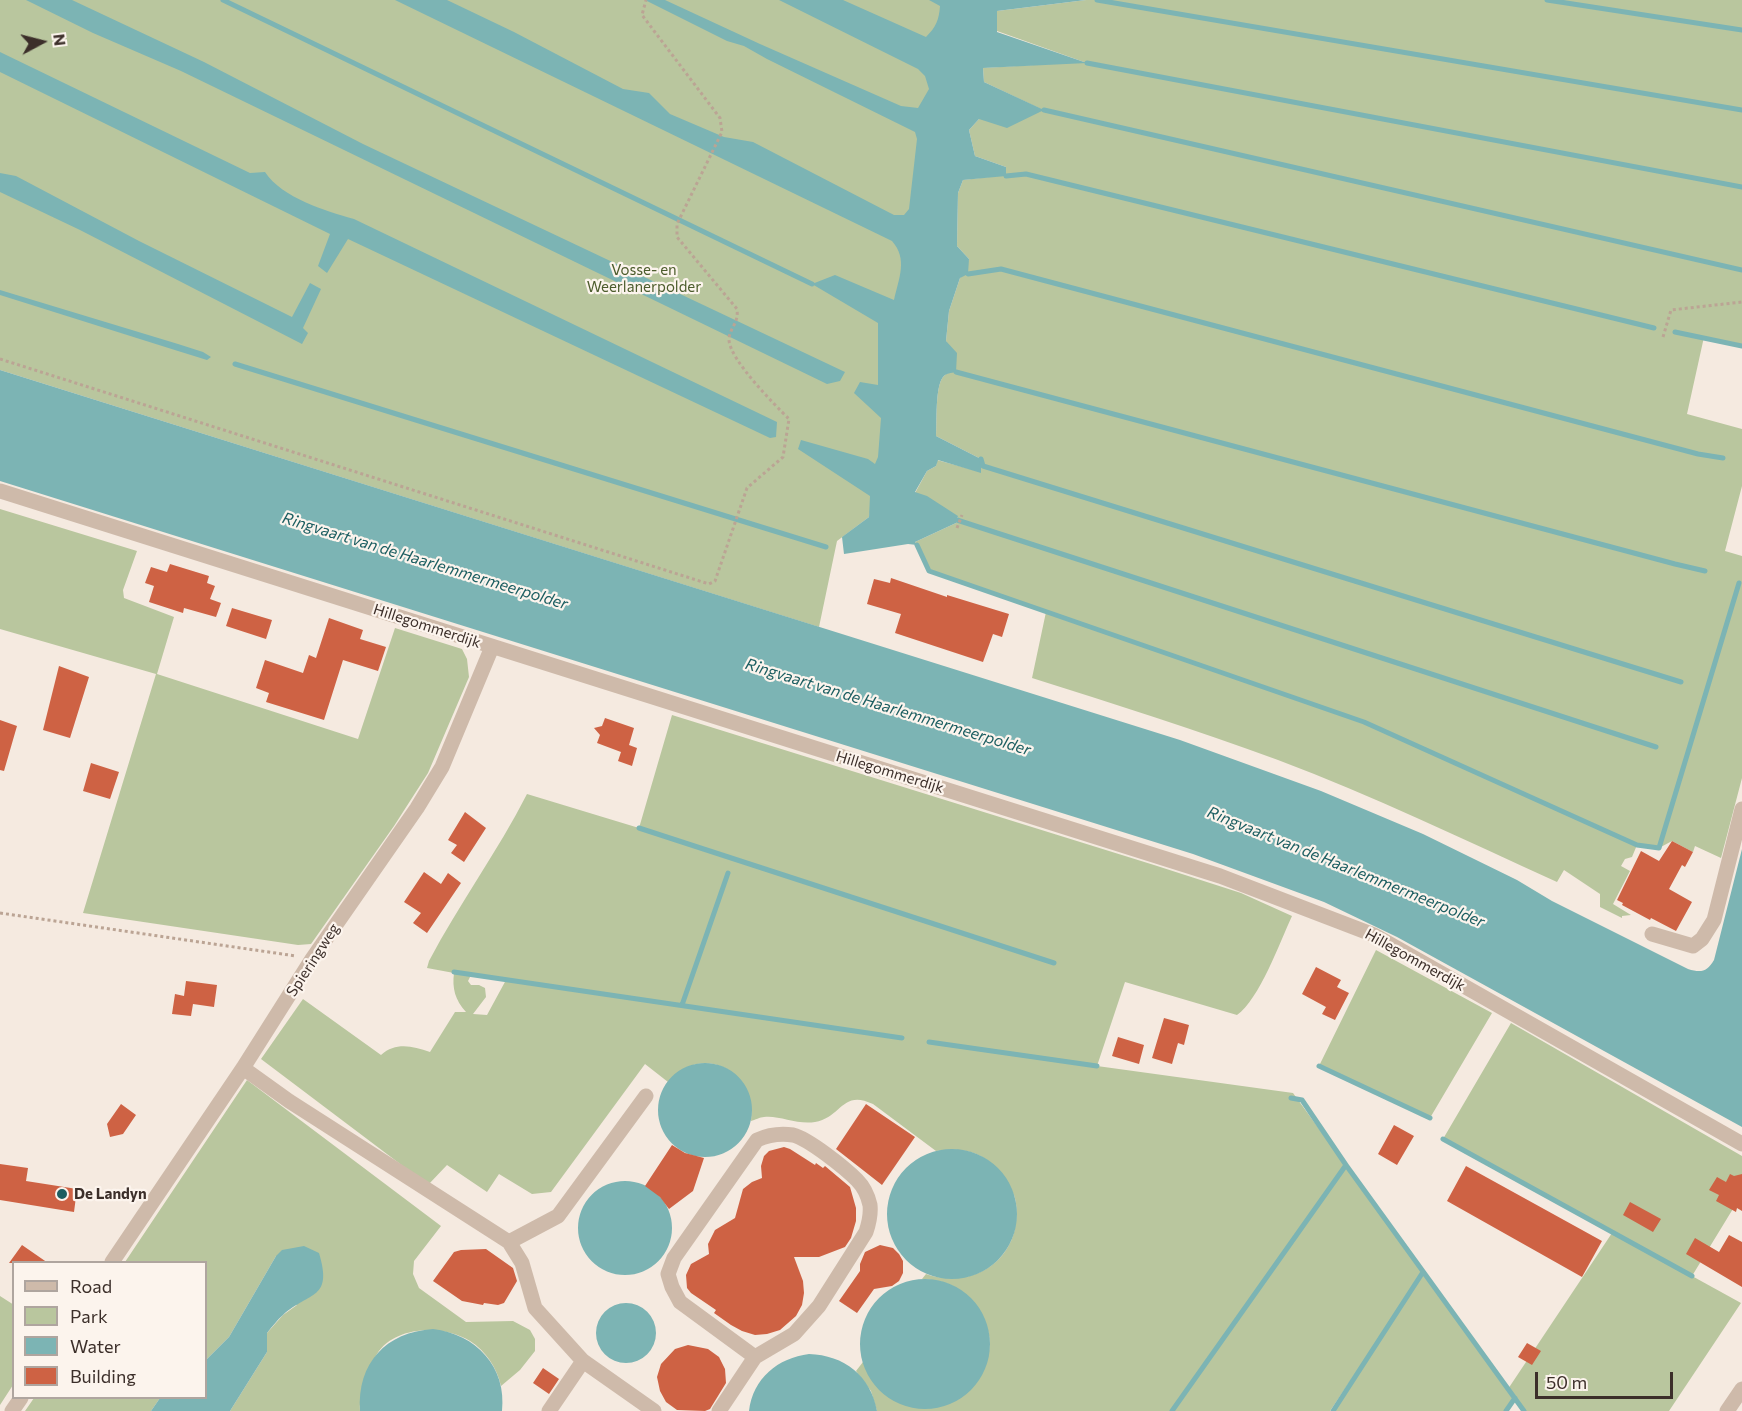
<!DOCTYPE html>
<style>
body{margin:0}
#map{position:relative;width:1742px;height:1411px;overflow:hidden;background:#f5eae0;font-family:Commissioner,sans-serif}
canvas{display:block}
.legend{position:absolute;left:12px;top:1261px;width:195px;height:138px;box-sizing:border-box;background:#fcf4ed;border:2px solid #afa59f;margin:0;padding:8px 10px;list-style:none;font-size:18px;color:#3c2f2a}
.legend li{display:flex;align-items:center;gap:12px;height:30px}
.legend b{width:30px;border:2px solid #afa59f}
.north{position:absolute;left:12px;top:12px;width:60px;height:60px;-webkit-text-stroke:4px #fcf4ed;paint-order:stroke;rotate:83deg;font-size:16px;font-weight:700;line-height:24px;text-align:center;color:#3c2f2a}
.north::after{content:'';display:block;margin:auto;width:21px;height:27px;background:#3c2f2a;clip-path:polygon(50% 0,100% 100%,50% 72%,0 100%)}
.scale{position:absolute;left:1535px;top:1372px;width:138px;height:27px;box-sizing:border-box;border:3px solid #3c2f2a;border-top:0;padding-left:8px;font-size:18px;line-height:21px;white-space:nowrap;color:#3c2f2a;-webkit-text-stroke:4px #fcf4ed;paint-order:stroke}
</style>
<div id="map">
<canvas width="1742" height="1411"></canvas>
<ul class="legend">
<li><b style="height:8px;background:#cebaaa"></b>Road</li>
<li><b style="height:16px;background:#b9c69e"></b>Park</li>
<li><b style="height:16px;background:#7cb4b4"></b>Water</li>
<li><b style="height:16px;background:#ce6244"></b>Building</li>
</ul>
<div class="north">N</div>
<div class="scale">50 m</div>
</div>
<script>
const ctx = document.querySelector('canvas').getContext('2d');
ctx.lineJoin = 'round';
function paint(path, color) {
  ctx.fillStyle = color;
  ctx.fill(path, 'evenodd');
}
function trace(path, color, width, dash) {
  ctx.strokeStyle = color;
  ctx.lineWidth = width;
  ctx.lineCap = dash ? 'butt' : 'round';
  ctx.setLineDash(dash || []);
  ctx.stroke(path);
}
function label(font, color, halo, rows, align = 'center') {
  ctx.font = font + ' Commissioner,sans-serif';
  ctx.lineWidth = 4.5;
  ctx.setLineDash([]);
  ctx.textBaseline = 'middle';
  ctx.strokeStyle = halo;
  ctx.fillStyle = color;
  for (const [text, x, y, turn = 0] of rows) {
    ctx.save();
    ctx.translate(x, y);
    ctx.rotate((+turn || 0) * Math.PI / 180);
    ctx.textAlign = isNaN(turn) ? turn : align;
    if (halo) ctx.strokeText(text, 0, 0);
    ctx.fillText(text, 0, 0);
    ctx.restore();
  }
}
paint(new Path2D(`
 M0 0H974L869 517 837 541 819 627 0 370Z
 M1086 0H1742V345L1704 337 1687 414 1742 429V486L1725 551 1742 556V778L1721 858 1695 846 1693 852 1672 841 1659 848 1637 845 1632 857 1625 859 1621 866 1630 871 1613 904 1631 915 1622 916V918L1600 907V894L1564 870 1557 882C1465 840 1373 796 1278 760 1197 730 1114 704 1032 678L1046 612 929 571 915 542 956 523 958 517 927 497 915 493 927 471 936 466 937 460 981 472V459L936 436C937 422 935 387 943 377 946 373 951 372 956 371L946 341 949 311 960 278 969 259 957 246 958 193 963 180 1006 175V167L975 156 969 130 979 119 1043 110 984 82 983 68 1084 62 997 31V11Z
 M0 509 137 551 123 590 124 598 174 617 157 674 358 739 395 628 462 649 467 659 469 677 428 773 394 826 311 944 298 945 83 913 156 674 0 629Z
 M672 715 1154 865 1241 893 1292 916C1280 942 1259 1000 1237 1015L1125 982 1097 1066 1293 1093 1508 1389 1612 1233 1443 1139 1511 1023 1742 1156V1194L1692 1276 1741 1303 1669 1411H1524L1515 1399 1506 1411H1333L1391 1320 1330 1411H877L871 1391 856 1371 863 1362C897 1411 1028 1390 979 1311 966 1289 947 1280 922 1279L926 1274C966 1288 1011 1267 1016 1222 1017 1214 1017 1203 1014 1195 1011 1189 1007 1184 1004 1179 988 1153 966 1147 936 1151L873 1104C842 1089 842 1117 815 1122 797 1125 779 1115 764 1117 760 1117 755 1120 751 1121 757 1071 702 1042 668 1082L645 1064 551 1192 532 1194 499 1174 487 1192 447 1165 428 1185 261 1059 303 999 381 1055C396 1042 412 1046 430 1052L455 1012H466C455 1000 452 988 454 973L427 968 429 961C459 904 498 851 527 794L639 828ZM471 975 506 980 487 1015 473 1014 486 997 485 988 479 985H471L468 981Z
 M1376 950 1492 1013 1430 1118 1319 1066Z
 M247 1080 441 1226 414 1261 413 1274 419 1288 466 1322 513 1321 530 1330 535 1339V1351L520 1370 501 1386C497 1368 486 1351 470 1341 444 1325 395 1325 377 1354 373 1360 371 1369 369 1376 364 1388 359 1398 360 1411H230L267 1352V1333L283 1315 297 1305 276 1256 229 1337 206 1360V1262H125Z
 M0 1296 14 1305 13 1385 0 1405Z
 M34 1398H160L151 1411H25Z`), '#b9c69e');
paint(new Path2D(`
 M26 0H72L204 62 363 144 845 372 840 381 827 384 181 71 93 33Z
 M395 0H447L514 32 623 89 649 93 670 114 724 137 753 142 894 215H904L909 209 917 139 915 132 767 59 744 46 727 41 645 0H665L760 44 901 106 918 108 929 89 925 76 918 69 779 0H843L926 37C936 27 939 20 940 6L929 0H1086L997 11V32L1087 63 983 68 984 82 1044 110 1007 128 979 119 969 130 975 156 1006 167V176L963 180 958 193 957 246 969 259 968 274 960 278 949 311 946 341 957 353 956 372C951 373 946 373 943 377 935 387 937 422 936 436L981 459V473L938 460 936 466 927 471 915 492 927 496 958 516 956 523 915 542 917 545 908 544 844 554 842 537 869 517 870 496 798 449 801 440 868 459 875 464 878 457 881 418 854 393 860 382 878 385V323L812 284 835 275 894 300C899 278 908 259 892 241Z
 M0 52 250 173 265 172C282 198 326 211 354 219L777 422 776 437 770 438 348 239 327 273 318 266 330 234 0 72Z
 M0 173 16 176 139 241 292 317 310 283 321 289 303 328 308 333 302 344 80 230 0 192Z
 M0 290 178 344 203 352 211 357 207 360 178 351 0 295Z
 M0 370 1180 740 1321 791 1423 834 1517 880 1552 901 1688 969C1701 973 1707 972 1714 960L1742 849V1127L1397 937 1324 902 1193 854 0 481Z
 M658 1110a47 47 0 1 1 94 0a47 47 0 1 1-94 0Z
 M887 1214a65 65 0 1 1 130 0a65 65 0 1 1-130 0Z
 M578 1228a47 47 0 1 1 94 0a47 47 0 1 1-94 0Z
 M304 1246 319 1253C333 1300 310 1291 283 1315 277 1320 272 1327 267 1333V1352L230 1411H151L160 1398H206V1360L229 1337 276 1256 282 1250Z
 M860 1344a65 65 0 1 1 130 0a65 65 0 1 1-130 0Z
 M596 1333a30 30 0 1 1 60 0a30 30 0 1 1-60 0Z
 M433 1329C476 1334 507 1367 502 1411H360C357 1363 386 1332 433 1329Z
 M809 1354C844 1355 871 1376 877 1411H749C753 1378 778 1358 809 1354Z`), '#7cb4b4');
trace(new Path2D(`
 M223 0 812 284
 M1097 0 1742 110
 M1547 0 1742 30
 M1087 63 1742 187
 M1044 110 1742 270
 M1006 176 1026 174 1654 328
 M968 274 1001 269 1698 454 1723 458
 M1675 332 1742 346
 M235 364 826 547
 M956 372 1675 564 1705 571
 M981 459 983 466 1681 682
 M957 520 1656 747
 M917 545 929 571 1364 722 1637 845 1659 848 1739 583
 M639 828 1054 963
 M454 972 902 1038
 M682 1005 728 873
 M929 1042 1097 1066
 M1319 1066 1430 1118
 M1443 1139 1692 1276
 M1346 1165 1524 1411
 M1172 1411 1346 1165 1302 1100 1291 1098
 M1333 1411 1423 1272
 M1506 1411 1515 1398`), '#7cb4b4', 5);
paint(new Path2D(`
 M170 564 209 576 207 583 215 586 210 599 221 603 216 617 184 608 183 613 149 602 154 586 145 583 151 567 167 572Z
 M891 578 947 597V595L1009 614 1002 637 993 634 983 662 895 633 901 614 867 604 874 579 890 583Z
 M232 608 272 620 266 639 226 626Z
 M329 618 363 630 360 639 386 647 378 671 343 660 324 720 266 702 269 693 256 688 265 660 303 673 309 655 316 658Z
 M59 666 89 677 70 738 43 730Z
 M605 718 634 728 629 745 637 748 632 766 618 761 621 752 597 743 600 735 594 728 602 726Z
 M0 720 17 726 4 771 0 770Z
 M91 763 119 772 110 799 83 791Z
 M465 812 486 828 464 862 451 853 457 845 448 840Z
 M1672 841 1693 852 1685 867 1682 865 1669 889 1692 902 1676 931 1651 918 1650 920 1622 905 1623 903 1617 900 1641 851 1659 861Z
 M424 872 441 884 448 873 461 883 427 933 413 923 421 913 404 902Z
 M1316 967 1341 980 1337 987 1349 993 1335 1020 1322 1014 1326 1007 1302 994Z
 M186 981 217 985 214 1007 193 1004 191 1016 172 1014 175 994 184 996Z
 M1164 1018 1189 1025 1184 1045 1178 1043 1172 1064 1152 1058Z
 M1118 1037 1144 1045 1139 1064 1112 1056Z
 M121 1104 136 1115 123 1134 110 1137 107 1124Z
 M866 1104 915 1137 882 1185 836 1149Z
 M1394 1125 1414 1136 1397 1165 1378 1154Z
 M672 1145 685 1153 704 1158 693 1191 669 1209 660 1197 645 1186Z
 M784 1147 790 1149 815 1165 816 1163 823 1168 825 1166 850 1187 856 1208V1221L851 1238 845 1247 819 1257H794L803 1281 804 1293 802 1305 796 1316 780 1330 767 1334 755 1335 742 1331 731 1325 714 1313 716 1310 691 1293 687 1288 686 1275 691 1264 709 1254 708 1244 715 1230 735 1218 743 1189 752 1182 762 1178 761 1166 764 1156 769 1151Z
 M0 1164 28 1168 26 1181 77 1189 74 1212 0 1200Z
 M1466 1166 1602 1241 1582 1277 1447 1201Z
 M1730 1174 1734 1176 1742 1174V1211L1737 1208 1736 1212 1716 1201 1719 1195 1709 1190 1717 1177 1726 1182Z
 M1630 1202 1661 1219 1653 1232 1623 1215Z
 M1729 1235 1742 1242V1287L1686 1254 1695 1238 1719 1252Z
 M22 1245 48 1263H9Z
 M880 1245 893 1248 899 1254 903 1261V1273L899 1281 892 1286 874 1289 857 1313 839 1301 860 1271V1264L865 1252Z
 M486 1249 513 1268 517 1281 504 1303 498 1305 484 1303 483 1305 462 1301 433 1281 454 1252 461 1250Z
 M1527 1343 1541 1351 1532 1365 1518 1357Z
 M688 1345 708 1349 719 1357 725 1369 726 1383 710 1409 705 1411 677 1410 666 1402 660 1391 657 1377 661 1364 675 1349Z
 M543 1368 559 1379 549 1394 533 1383Z`), '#ce6244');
trace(new Path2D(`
 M1663 337 1671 310 1742 302
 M0 359 709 584 715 581 747 488 783 457 789 419C774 404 730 360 729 340 729 328 739 324 737 309L677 237V224L722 132 720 118 642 15 646 0
 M957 528 962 515
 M0 913 296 956`), '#bba494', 3, [3, 3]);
trace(new Path2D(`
 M0 491 1220 876 1374 935 1742 1144
 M1652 934 1693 946 1702 939 1714 920 1742 809
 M243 1068 289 1101 509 1242 522 1263 535 1308 583 1361 654 1411
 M509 1242 558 1216 646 1096
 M112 1262 243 1068 312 959 417 808 442 767 492 647
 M12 1411 21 1398
 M549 1411 583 1361
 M719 1411 755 1357 794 1334 819 1306 866 1232C869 1223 871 1214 870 1205 868 1196 863 1186 857 1180 845 1168 809 1139 793 1135 780 1133 768 1135 757 1140L674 1258 668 1274 672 1287 680 1302 755 1357
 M1727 1411 1742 1389`), '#cebaaa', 15);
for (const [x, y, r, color] of [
 [62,1194,6,"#1c5e61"]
]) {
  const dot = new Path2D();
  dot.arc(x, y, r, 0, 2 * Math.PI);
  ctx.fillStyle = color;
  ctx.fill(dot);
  trace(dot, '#fcf4ed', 2);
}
label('15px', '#4c5c2c', '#fcf4ed', [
 ["Vosse- en",644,270],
 ["Weerlanerpolder",644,287]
]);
label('15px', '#3c2f2a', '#fcf4ed', [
 ["Hillegommerdijk",427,626,18],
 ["Hillegommerdijk",890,772,17],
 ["Spieringweg",313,960,-57],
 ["Hillegommerdijk",1415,960,29]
]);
label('bold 15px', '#3c2f2a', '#fcf4ed', [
 ["De Landyn",74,1194]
], 'left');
label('italic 16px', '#1c5e61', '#fcf4ed', [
 ["Ringvaart van de Haarlemmermeerpolder",425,561,17],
 ["Ringvaart van de Haarlemmermeerpolder",888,707,17],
 ["Ringvaart van de Haarlemmermeerpolder",1346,867,22]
]);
</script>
